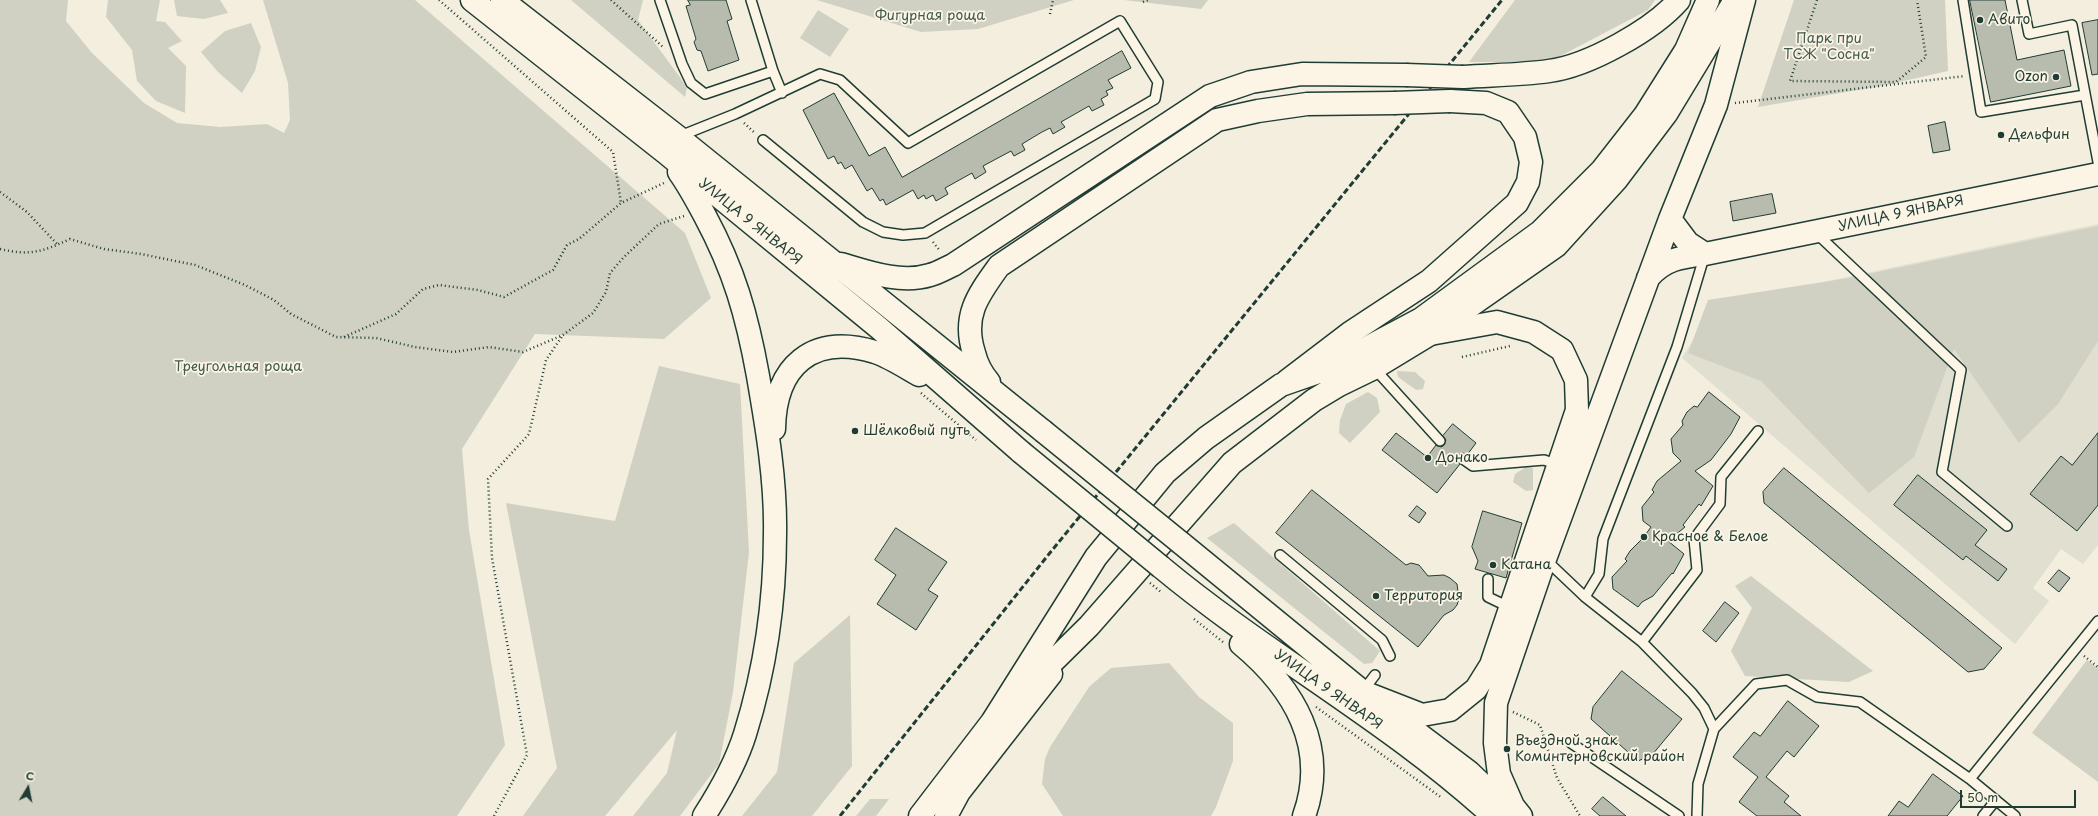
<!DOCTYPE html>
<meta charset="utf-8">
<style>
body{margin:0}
#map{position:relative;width:2098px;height:816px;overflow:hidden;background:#f3eede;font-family:"Playpen Sans",sans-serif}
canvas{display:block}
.north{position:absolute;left:8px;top:768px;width:40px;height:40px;-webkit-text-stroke:3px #fcf5e5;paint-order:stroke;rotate:10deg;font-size:11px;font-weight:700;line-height:16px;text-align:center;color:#1f3d34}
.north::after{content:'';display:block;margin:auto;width:14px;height:18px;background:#1f3d34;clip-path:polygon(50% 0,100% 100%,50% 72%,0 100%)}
.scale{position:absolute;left:1960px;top:790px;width:116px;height:18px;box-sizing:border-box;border:2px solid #1f3d34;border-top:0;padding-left:5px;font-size:12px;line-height:14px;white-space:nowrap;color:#1f3d34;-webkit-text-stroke:3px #fcf5e5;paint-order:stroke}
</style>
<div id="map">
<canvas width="2098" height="816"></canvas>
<div class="north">С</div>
<div class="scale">50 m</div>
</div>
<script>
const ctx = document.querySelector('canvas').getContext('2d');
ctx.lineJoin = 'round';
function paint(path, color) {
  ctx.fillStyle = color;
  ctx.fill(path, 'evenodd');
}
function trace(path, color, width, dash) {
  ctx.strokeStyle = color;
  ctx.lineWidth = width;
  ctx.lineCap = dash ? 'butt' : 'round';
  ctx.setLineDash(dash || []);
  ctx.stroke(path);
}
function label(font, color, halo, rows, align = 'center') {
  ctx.font = font + ' "Playpen Sans",sans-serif';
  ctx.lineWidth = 3.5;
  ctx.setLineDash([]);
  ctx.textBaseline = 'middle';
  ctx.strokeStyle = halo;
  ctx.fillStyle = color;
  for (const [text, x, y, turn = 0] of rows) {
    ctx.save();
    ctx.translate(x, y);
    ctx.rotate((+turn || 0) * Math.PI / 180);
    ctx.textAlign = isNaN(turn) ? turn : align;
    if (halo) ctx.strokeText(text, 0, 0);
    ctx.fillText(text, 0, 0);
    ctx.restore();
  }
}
paint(new Path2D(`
 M2098 224V545L2083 564 2061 549 2033 588 2049 601 2015 644 1682 358 1715 305Z`), '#e1dfd0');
paint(new Path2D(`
 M0 0H68L66 21 92 53 144 103 177 123 220 127 267 124 284 133 290 120 288 83 263 0H415L685 233 711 298 664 339 535 334 462 449 469 530 505 745 457 816H0Z
 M108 0H160L156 21 165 22 182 41 168 48 186 66 185 113 156 101 137 81 132 50 106 17Z
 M174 0H220L228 13 204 19 177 16Z
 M571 0H643L638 20 687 87 685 97Z
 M817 0H1074L978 29 921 32Z
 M1124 0H1208L1201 9Z
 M1515 0H1655L1648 10 1549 62H1469Z
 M1794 0H1945L1948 71 1881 86 1758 107Z
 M818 10 849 29 830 57 800 38Z
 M251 23 261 47 255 71 242 93 218 72 201 52 225 31Z
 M2098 226V341L2058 404 2019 443 1954 349 1914 457 1869 493 1761 381 1688 353 1708 300 1849 278Z
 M659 366 740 384 749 552 733 692 719 764 680 816H633L667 773 677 730 605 816H523L557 768 506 503 615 521Z
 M1397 371 1415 372 1425 381 1423 389 1416 390 1398 377Z
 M1368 392 1377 398 1380 412 1350 443 1339 433 1340 420 1346 404Z
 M1526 467 1533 468V490L1526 491 1513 482 1515 474Z
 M1234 523 1380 651 1372 663 1364 664 1207 538Z
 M1751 576 1873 671 1849 682 1745 676 1731 651 1752 608 1735 586Z
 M850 615 852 766 812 816H742L777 772 794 663Z
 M2087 660 2098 668V782L2032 733Z
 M1169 663 1199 697 1233 723V761L1216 807 1211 816H1063L1042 784 1045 759 1050 747 1089 687 1111 668Z
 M870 799H889L876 816H856Z`), '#d0d1c2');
const building = new Path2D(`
 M688 0H726L732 19 727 21 739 60 708 71 701 51 697 50 694 42 696 39 686 6 690 5Z
 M1970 0H2005L2017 60 2064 50 2071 86 1991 102Z
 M2098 20V74L2092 75 2082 23Z
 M1122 51 1131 68 1108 80 1113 88 1106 91 1108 95 1101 99 1104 105 1092 111 1089 106 1061 122 1065 127 1053 134 1050 128 1042 132 1022 144 1025 150 1014 156 1011 151 983 166 986 172 975 179 972 173 945 188 948 194 936 201 933 195 926 199 924 195 918 199 913 190 886 205 883 199 880 201 872 188 867 191 852 165 845 169 841 162 838 164 834 156 828 159 803 110 834 93 869 156 885 147 902 177Z
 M1945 122 1950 150 1933 153 1928 126Z
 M1772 194 1776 213 1733 221 1730 202Z
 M1709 392 1740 417 1731 434 1711 460 1695 471 1713 486 1701 506 1699 504 1683 525 1685 527 1668 541 1684 554 1673 574 1672 573 1653 596 1642 602 1638 607 1613 589 1612 577 1627 561 1625 559 1630 551 1643 538 1651 527 1643 521 1642 507 1654 492 1652 490 1657 481 1681 461 1673 453 1671 439 1683 425 1682 421 1687 412 1694 406 1697 407Z
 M1453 424 1476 443 1467 455 1463 453 1458 455 1457 459 1460 464 1437 493 1382 450 1396 433 1427 457 1436 445 1441 447 1444 445 1446 440 1443 436Z
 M2098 433V505L2077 531 2030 494 2061 456 2072 465Z
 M1784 468 2002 648 1984 669 1968 672 1764 503 1763 492Z
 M1918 475 1987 530 1975 545 2007 569 1998 581 1966 556 1963 560 1894 505Z
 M1312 490 1406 565 1411 563 1419 565 1428 576 1444 575 1450 578 1457 584 1459 599 1457 605 1453 610 1444 615 1418 647 1276 533Z
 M1417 506 1426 513 1419 523 1409 516Z
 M1483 511 1522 523 1506 578 1475 569 1478 561 1472 547Z
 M896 528 947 562 928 590 938 596 916 630 877 604 896 575 875 560Z
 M2059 570 2070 578 2059 592 2048 583Z
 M1725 602 1739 613 1716 642 1703 631Z
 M1622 671 1682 719 1652 755 1638 761 1591 719 1593 707Z
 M1788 701 1819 726 1794 757 1787 751 1766 777 1789 796 1784 802 1801 816H1757L1739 802 1758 777 1733 757 1754 732 1760 736Z
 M1933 774 1963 796 1947 816H1888L1899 801 1908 807Z
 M1603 797 1626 816H1600L1592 809Z`);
paint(building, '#b8bcae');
trace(building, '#1f3d34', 1);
const lane = new Path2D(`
 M660 0 682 64 691 83 705 94 773 71
 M751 0 773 71 782 93
 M1963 0 1981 112 2085 95
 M2022 0 2029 34 2072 25 2098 162
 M680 136 735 114 820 74 840 80 908 143 1120 21 1158 82 1155 99 925 233 903 235 883 232 863 222 763 140
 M1816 233 1961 370 1942 472 2007 526
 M1374 368 1440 441
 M1463 459 1473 466 1544 460 1559 465
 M1280 555 1382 640 1390 656
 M1546 560 1585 597 1642 642 1697 570 1694 539 1720 504 1721 477 1758 431
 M1488 579V597L1511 608
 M1585 597 1599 574 1603 539 1677 347 1705 254
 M1642 642 1692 693 1704 708 1714 729
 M1363 691 1375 675
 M1571 743 1679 816
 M1970 779 2015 816
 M1697 816 1698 784 1714 729 1756 684 1787 680 1817 697 1860 702 1970 779 2098 621
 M1983 816 1996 800`);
const secondary = new Path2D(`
 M472 0 666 153 879 328 1021 452
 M502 0 678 137 1043 431
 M1463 77C1491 75 1521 75 1549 71 1588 66 1653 30 1679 0
 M679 172C689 186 697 201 705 216 734 270 747 315 758 376 767 428 776 481 775 534 775 601 765 670 745 734 736 763 720 791 704 816
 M1670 219 1688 243 1705 254
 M841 264C868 272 901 284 930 275 938 273 946 268 953 265L1210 96 1251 82 1302 74 1406 75
 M1648 278C1664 259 1681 257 1705 254L2098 174
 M1287 381 1350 333 1429 281 1517 203 1528 182 1531 162 1525 137 1508 112 1486 103 1450 101
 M989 382C981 373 977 365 974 353 962 316 978 295 999 266L1217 120 1258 111 1307 104 1394 103
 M774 429C775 366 812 333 875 352 890 357 905 367 919 375
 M1181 543 1363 692 1469 772 1513 814
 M1161 567C1268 656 1391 722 1493 816
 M1241 644C1294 688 1329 747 1304 816
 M1363 692 1422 715 1450 710 1476 689 1491 665 1577 410 1576 380 1562 350 1534 332 1497 322 1430 334
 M946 816 959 792 1051 674
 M1521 816 1513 806 1499 774 1495 743 1496 703 1545 559 1670 219 1716 105 1744 0`);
const highway = new Path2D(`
 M1018 696 1089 626 1232 463 1314 400 1339 385 1374 368 1430 334 1556 246 1617 179 1666 114 1735 0
 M920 816 992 722 1096 557 1165 473 1206 438 1281 385 1327 369 1421 319 1540 232 1602 170 1645 115 1686 50 1708 0`);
trace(lane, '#1f3d34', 12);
trace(secondary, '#1f3d34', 25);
trace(highway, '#1f3d34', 25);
trace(new Path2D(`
 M439 0 613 152 621 203
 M611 0 663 47
 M1817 0 1790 81 1896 82 1926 57 1917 0
 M1143 2 1148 0
 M1050 14 1053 0
 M1735 103 1965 76
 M744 123 755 133
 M0 192 27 212 58 245
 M933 242 940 251
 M0 249C30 256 42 252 70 239L104 249 141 254 195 265 245 285 274 300 291 314 336 337 376 338 415 347 453 352 489 347 523 352 563 335 593 313 606 292 610 273 623 258 659 224 684 216
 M344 337 396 314 423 289 439 285 478 290 504 297 553 270 567 245 579 239 621 203 664 183
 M1462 357 1510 346
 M921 393 976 440
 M1194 619 1223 642
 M2084 656 2098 667
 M1316 707 1442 798
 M1513 712 1540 725 1557 778 1580 816
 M494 816 527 755 492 558 488 479 529 434 546 360 563 335`), '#1f3d34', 2.5, [1, 3]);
trace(lane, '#fcf5e5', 9);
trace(secondary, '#fcf5e5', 22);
trace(highway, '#fcf5e5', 22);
trace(new Path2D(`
 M840 816 1049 554 1502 0`), '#1f3d34', 3, [6, 3]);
const secondaryBridge = new Path2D(`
 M1406 75 1463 77
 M1394 103 1450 101
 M1043 431 1181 543
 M1021 452 1161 567`);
trace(secondaryBridge, '#1f3d34', 25, []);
trace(new Path2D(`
 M1150 583 1161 592`), '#1f3d34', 2.5, [1, 3]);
trace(secondaryBridge, '#fcf5e5', 22);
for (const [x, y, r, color] of [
 [1980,20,4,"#1f3d34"],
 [2056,77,4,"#1f3d34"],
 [2001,135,4,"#1f3d34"],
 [855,431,4,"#1f3d34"],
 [1428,458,4,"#1f3d34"],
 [1644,537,4,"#1f3d34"],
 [1493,565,4,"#1f3d34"],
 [1376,596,4,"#1f3d34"],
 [1507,749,4,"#1f3d34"]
]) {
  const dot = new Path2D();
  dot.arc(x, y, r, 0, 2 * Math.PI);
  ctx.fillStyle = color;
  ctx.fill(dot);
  trace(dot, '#fcf5e5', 1.5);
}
label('14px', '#425b50', '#fcf5e5', [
 ["Фигурная роща",930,16],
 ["Парк при",1829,39],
 ["ТСЖ \"Сосна\"",1829,55],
 ["Треугольная роща",238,367]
]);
label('14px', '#1f3d34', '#fcf5e5', [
 ["Авито",1988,20],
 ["Ozon",2048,77,"right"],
 ["Дельфин",2009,135],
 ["Шёлковый путь",863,431],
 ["Донако",1436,458],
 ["Красное & Белое",1652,537],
 ["Катана",1501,565],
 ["Территория",1384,596],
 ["Въездной знак",1515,741],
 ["Коминтерновский район",1515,757]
], 'left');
label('14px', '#1f3d34', '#fcf5e5', [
 ["УЛИЦА 9 ЯНВАРЯ",1901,214,-12],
 ["УЛИЦА 9 ЯНВАРЯ",750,222,39],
 ["УЛИЦА 9 ЯНВАРЯ",1328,690,35]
]);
</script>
